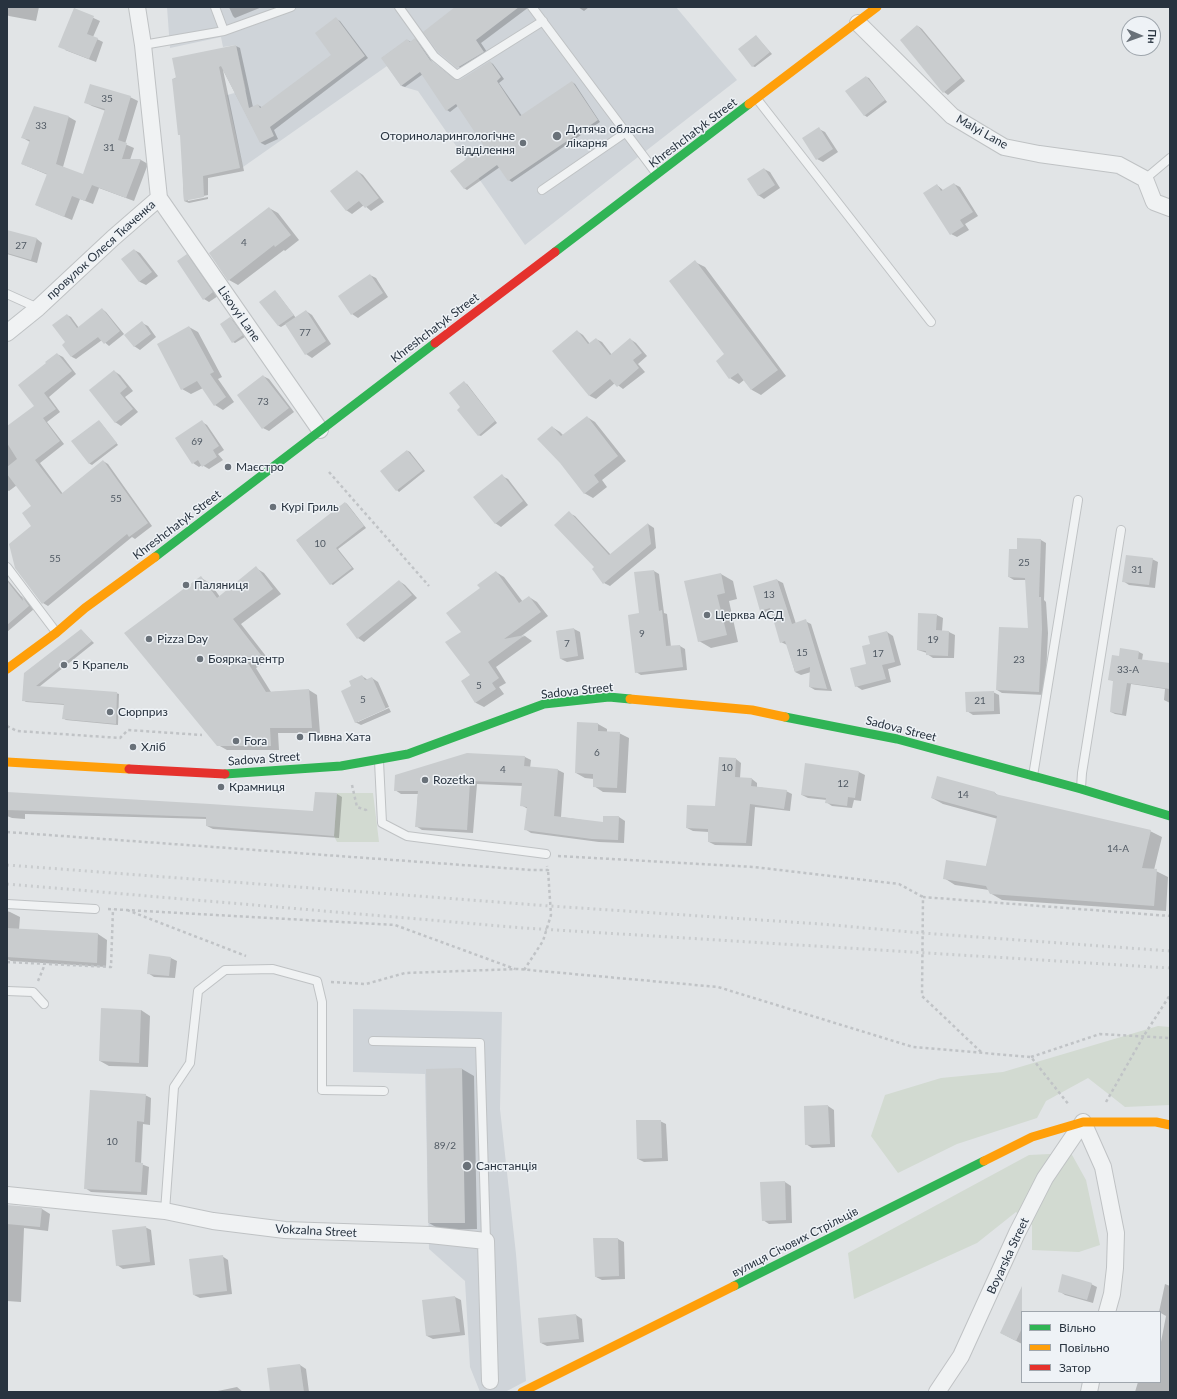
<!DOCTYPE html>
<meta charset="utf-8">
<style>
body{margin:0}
#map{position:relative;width:1177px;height:1399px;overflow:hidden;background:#e1e4e6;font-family:Lato,sans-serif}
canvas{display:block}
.frame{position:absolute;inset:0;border:8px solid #28333f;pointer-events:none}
.legend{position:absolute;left:1021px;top:1311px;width:140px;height:72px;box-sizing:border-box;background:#eef2f6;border:1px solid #9fa6ad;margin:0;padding:5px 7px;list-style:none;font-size:12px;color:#28333f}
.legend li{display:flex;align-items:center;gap:8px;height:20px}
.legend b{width:20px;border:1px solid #9fa6ad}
.north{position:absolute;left:1121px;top:16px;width:40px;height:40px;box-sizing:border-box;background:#eef2f6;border:1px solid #9fa6ad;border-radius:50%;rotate:92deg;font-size:11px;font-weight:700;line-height:16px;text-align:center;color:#28333f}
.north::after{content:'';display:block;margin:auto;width:14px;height:18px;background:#697179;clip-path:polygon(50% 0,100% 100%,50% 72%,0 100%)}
</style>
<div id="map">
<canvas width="1177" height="1399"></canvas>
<div class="frame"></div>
<ul class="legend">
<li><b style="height:5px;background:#30b455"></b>Вільно</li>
<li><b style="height:5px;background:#ff9f0a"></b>Повільно</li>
<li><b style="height:5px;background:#e5322d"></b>Затор</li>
</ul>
<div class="north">Пн</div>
</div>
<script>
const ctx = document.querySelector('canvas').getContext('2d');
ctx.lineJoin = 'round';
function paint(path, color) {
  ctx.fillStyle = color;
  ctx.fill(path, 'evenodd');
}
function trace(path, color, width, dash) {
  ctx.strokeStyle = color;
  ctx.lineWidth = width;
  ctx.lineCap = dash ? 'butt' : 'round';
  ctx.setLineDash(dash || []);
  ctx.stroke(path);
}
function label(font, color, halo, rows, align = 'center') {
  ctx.font = font + ' Lato,sans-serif';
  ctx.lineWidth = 3;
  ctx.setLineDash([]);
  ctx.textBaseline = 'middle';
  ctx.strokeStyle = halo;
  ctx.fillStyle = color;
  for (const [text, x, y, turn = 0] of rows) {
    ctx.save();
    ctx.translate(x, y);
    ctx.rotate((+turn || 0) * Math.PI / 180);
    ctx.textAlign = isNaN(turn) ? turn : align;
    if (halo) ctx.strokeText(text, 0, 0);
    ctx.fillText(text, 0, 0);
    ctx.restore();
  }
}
paint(new Path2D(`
 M167 7H676L737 80 525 245 418 91 401 86 387 66 243 167 227 95 246 90 236 45 223 47 221 37 170 48Z
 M353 1009 502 1012 500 1109 516 1254 526 1381 505 1392H480L470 1367 465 1281 429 1249 425 1074 353 1072Z`), '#cfd4d9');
paint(new Path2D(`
 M337 793H373L379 842H337L334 836Z
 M1158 1026 1170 1027V1105L1125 1107 1088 1078 1046 1101 1037 1118 957 1144 898 1173 871 1136 885 1095 941 1078 1003 1072Z
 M1071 1153 1086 1180 1100 1245 1079 1252 1032 1250V1225L1016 1212 977 1243 854 1299 848 1253 1029 1155Z`), '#d2dad1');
paint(new Path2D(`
 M7 7H39L36 21 9 16 7 15Z
 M229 7H262L235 18 233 16Z
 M457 7H529L481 43 489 55 464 71 439 52Z
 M578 7H589L584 11Z
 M74 9 100 21 93 37 103 42 96 62 65 50Z
 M336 19 340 21 368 58 274 130 278 139 265 145 261 143 223 70 244 171 208 178V195L188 199V201L208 197V199L189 203 184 201 181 135H179L173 79 236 46 240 48 253 107 258 105 263 108 332 55Z
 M918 26 922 29 965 81 948 95 944 92Z
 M756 36 772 54 755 67 752 66Z
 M415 39 418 41 433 63 457 81H460L490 62 493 64 504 79 499 83 522 116 572 82 575 84 600 122 512 182 509 180 500 167 467 190 464 188 486 146 459 105 450 112 447 110 423 74 405 87 402 86 382 58 407 40 411 42Z
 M866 77 869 78 887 102 867 117 864 115Z
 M130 97 138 101 125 144 134 148 130 160H141L148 164 134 201 99 188 93 204 80 199 72 220 36 205 48 175 22 164 30 142 23 138 35 108 69 117 76 121 63 167 84 176 106 111 92 106 85 102Z
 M819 129 825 132 838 152 823 162 817 159Z
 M764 169 770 172 780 188 764 199 758 195Z
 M357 171 363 175 384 202 371 211 364 205 352 214 346 210Z
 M954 184 960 187 978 216 965 224 969 230 957 237 951 234 937 185 944 191Z
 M269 208 278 213 299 240 285 251 284 250 238 285 229 280Z
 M7 231 37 239 42 243 37 263 7 254Z
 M134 250 140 253 158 276 146 285 140 282 122 259Z
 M187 256 192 259 218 296 209 302 204 299Z
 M695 262 705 267 786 376 761 395 752 390 744 380 739 384 730 378 725 355Z
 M370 275 376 278 388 297 358 318 352 314Z
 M275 292 277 293 296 318 306 311 312 315 331 344 312 358 306 354 286 324 281 327 279 326 261 302Z
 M102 309 106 312 124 334 109 346 102 340 76 359 72 357 63 345 67 343V315L71 317 79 328Z
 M230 318 233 320 245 337 235 343 233 342Z
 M142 323 148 326 156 337 140 350 134 346Z
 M189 327 198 332 222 377 218 379 234 402 223 410 215 405 203 388 191 394 182 389Z
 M577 331 583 335 590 344 596 339 602 342 612 355 630 339 636 343 647 356 638 364 645 372 623 389 615 383 596 399 590 396 553 351Z
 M57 354 63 357 76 374 49 397 60 412 47 422 64 444 40 463 63 494 103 461 108 464 152 526 135 539 132 537 48 606 43 603 32 526 33 506 17 485 9 491 7 490V468L8 467 7 466V427L36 406Z
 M114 371 120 375 133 391 125 397 138 412 121 426 115 422Z
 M263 376 269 379 294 412 269 431 263 428Z
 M464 383 467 384 497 423 481 436 478 435 462 407Z
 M587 417 595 422 626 461 602 480 607 487 593 498 584 493 552 427 560 432 564 436Z
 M99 421 101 423 118 445 92 465 90 464 72 441Z
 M202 422 207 425 224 450 218 454 223 460 209 469 202 465 199 467 193 463Z
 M408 451 410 452 425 471 399 492 397 490Z
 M502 476 508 479 528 505 501 527 495 523Z
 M346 503 348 505 366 528 338 549 354 569 333 585 331 584 297 541Z
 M569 513 575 516 611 555 648 524 654 528 656 548 610 586 604 583Z
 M1041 540 1046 543 1044 600 1046 602 1048 633 1045 695 1002 693 997 690 1029 629 1026 580H1014L1009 577 1018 550Z
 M1152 559 1158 562 1155 588 1129 585 1123 581Z
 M256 568 264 573 281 594 241 624 269 660 256 668 271 692 309 690 317 695 320 733H278L279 750H227L218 745 201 578 210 583 220 597Z
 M654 571 659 574 664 613 667 614 671 647 680 646 685 649 687 670 641 675 636 672 640 614Z
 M496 572 504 577 523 602 529 597 537 602 548 616 520 637 525 636 532 641 496 667 506 683 499 687 504 694 484 707 476 703 462 681 471 675 463 633 481 588Z
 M721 574 733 581 737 599 729 601 738 642 711 648 699 641Z
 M7 579 21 596 27 600 34 609 7 632Z
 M777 580 783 583 796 624 805 621 811 624 832 691 815 690 810 687 811 672 801 675 795 672 787 645 781 642 772 611 767 613 761 610Z
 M399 581 405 585 417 598 364 642 358 638 347 625Z
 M937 615 943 618 942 631 949 632 955 635 954 658H933L927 654V653L918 650Z
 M574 629 580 632 584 659 567 662 561 659 557 631Z
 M81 630 94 643 39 687 116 693 119 694 118 725 66 720 63 718 65 705 26 702 23 700Z
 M887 632 893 636 901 665 888 669 891 682 862 690 856 686 867 664 871 645Z
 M1121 649 1139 652 1143 654 1142 660 1170 664V703L1164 700 1165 689 1131 684 1126 716 1115 714 1111 712 1114 682 1110 679 1120 657Z
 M362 676 368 680 372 678 378 682 389 707 358 720V722L389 708 391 712 361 725 355 722 352 687Z
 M993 692 999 695 1000 714 973 715 967 711Z
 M578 723 598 724 607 729V732L619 733 629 738 626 793 603 792 594 786V779L585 778 576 773Z
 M525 757 531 760 530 768 558 770 564 773 561 817 604 823V817H619L625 821 624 843 599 842 531 833 525 829 528 809 521 805 523 786 477 784 473 833 422 830 416 826 418 794H401L395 790Z
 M736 759 741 763 740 778 752 779 757 783V787L786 791 792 794 790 811 755 807 752 846 715 845 709 842V832L693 831 687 828 716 807Z
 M859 772 865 775 861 801 854 800 852 808 832 806 826 802 827 800 808 798 802 795Z
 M7 793 314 812 337 794 342 797 339 838 213 829 207 826V819L25 814V819L12 818 7 816Z
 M995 793 999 796 1150 831 1162 837 1154 870 1168 877 1166 911 1002 900 990 893 989 890 955 885 944 878 986 867 998 819 943 804 932 798Z
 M7 911 10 912 20 917 19 930 98 934 107 940 106 967 11 961 7 959Z
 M171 958 177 961 175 978 154 977 148 973Z
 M141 1010 150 1016 148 1067 109 1066 100 1061Z
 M462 1069 474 1076 477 1229 441 1230 429 1223 427 1070Z
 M145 1095 151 1098 150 1125 143 1124 141 1164 149 1167 147 1195 91 1192 85 1188Z
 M828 1106 834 1110 835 1147 812 1148 806 1144 805 1107Z
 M660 1121 666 1124 668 1161 644 1162 638 1159Z
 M785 1182 791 1186 792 1223 769 1224 763 1220 761 1183Z
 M7 1206 42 1209 50 1214 48 1231 24 1228 21 1302 7 1301Z
 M145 1227 151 1230 155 1265 123 1269 117 1265Z
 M618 1239 624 1242 625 1279 602 1280 596 1277Z
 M222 1256 228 1260 232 1294 200 1298 194 1295Z
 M1091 1284 1097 1287 1093 1303 1065 1295 1059 1291Z
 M1165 1284 1170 1286V1392H1135L1138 1382H1160V1347L1166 1316 1159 1312Z
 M455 1297 461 1300 465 1335 433 1339 427 1336 423 1301Z
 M1013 1307 1023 1312H1022V1344L1001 1333Z
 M576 1315 582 1319 584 1342 547 1346 541 1343Z
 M300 1365 306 1369 309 1392H271L268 1369Z
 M237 1387 243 1392H213Z`), '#0003');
paint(new Path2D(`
 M455 7H519L476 40 484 52 457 68 438 52 423 32Z
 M74 8 94 16 87 34 98 38 89 59 58 47Z
 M336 17 365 56 270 127 274 136 260 143 221 66 219 67 240 168 203 176 204 197 184 201 180 135H178L172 79 176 78 172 58 236 45 249 108 258 104 260 108 331 55 315 33Z
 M917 25 961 78 943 93 900 40Z
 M756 35 770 52 752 67 738 49Z
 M415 38 430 60 456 80H460L490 61 501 77 497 81 520 116 572 81 598 120 508 181 497 165 464 189 450 171 484 146 456 104 446 111 420 72 401 86 381 58 407 39 410 42Z
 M866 76 885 100 864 116 845 91Z
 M90 84 131 96 118 140 127 143 122 159H141L126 198 92 185 85 201 72 196 64 217 35 205 47 174 21 164 30 140 21 138 34 106 69 116 56 164 83 174 105 109 84 103Z
 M819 127 833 149 816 160 802 138Z
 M764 168 775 185 758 196 747 179Z
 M357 170 379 198 365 208 359 201 346 211 330 191Z
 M954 183 973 212 960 220 964 226 950 235 923 193 937 184 941 191Z
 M269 207 291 235 275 247 274 245 228 281 209 253Z
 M7 230 37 238 31 260 7 253Z
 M134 249 152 272 139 282 121 259Z
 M187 254 213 292 203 300 177 261Z
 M695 260 778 370 751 390 738 373 729 379 716 361 724 354 669 281Z
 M370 274 383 293 351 315 338 296Z
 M275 290 294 315 278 326 259 302Z
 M102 308 120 331 104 344 98 337 71 357 62 345 65 342 52 325 67 314 77 328Z
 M306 310 326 341 305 355 285 324Z
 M230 317 243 335 232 343 220 324Z
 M142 321 151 334 134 347 124 335Z
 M189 326 214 372 210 374 226 397 214 406 197 381 181 390 157 344Z
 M577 330 588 344 596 338 610 355 630 338 642 353 633 360 639 368 617 387 610 379 589 396 552 351Z
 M57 353 72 371 44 393 56 409 43 418 60 441 35 460 61 494 103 460 148 523 129 537 127 534 42 604 15 568 9 544 31 526 22 513 31 506 7 474V467L17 459 7 443V426L34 406 18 385 46 363 45 362Z
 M114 370 127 387 120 393 133 409 115 423 89 390Z
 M263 375 289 408 262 429 237 395Z
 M464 381 495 421 478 436 457 410 460 407 449 393Z
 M587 416 618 456 594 475 599 482 584 494 560 463 537 439 552 426 561 436Z
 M99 420 117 443 89 464 71 441Z
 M202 420 219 446 213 450 217 457 202 467 198 460 192 464 175 438Z
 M407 450 423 470 396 491 380 471Z
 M502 474 523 501 495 524 473 497Z
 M345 502 364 526 336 548 352 568 330 585 296 540Z
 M569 511 609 555 648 523 651 544 603 584 592 569 594 567 554 525Z
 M1017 538 1041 539 1039 597H1041L1042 629 1039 692 996 690 999 627 1028 628 1025 578 1008 577 1009 549H1017Z
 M1126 555 1153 558 1149 585 1122 582Z
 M256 566 273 589 233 619 261 655 248 663 266 692 309 689 312 728H270L271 746H217L124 633 201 576 217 598Z
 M654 570 659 611 662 610 666 646 680 645 683 667 635 673 628 615 639 613 634 572Z
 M496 571 519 603 529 596 541 612 504 639 525 635 488 662 499 678 492 683 496 689 475 703 461 681 470 675 445 642 461 632 446 613 480 588 477 585Z
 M721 573 725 593 717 595 727 635 698 642 684 581Z
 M777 579 792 624 806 619 827 689 809 687 810 667 795 672 785 641 780 643 770 608 760 611 753 586Z
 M399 580 412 595 357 639 346 624Z
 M7 581 23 601 22 596 29 606 7 625Z
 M918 613 937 614 936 630 949 631 948 656 926 655V651L917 650Z
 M574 628 578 656 560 659 556 631Z
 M81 629 92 641 36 686 117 692 116 724 62 719 64 704 22 701 24 673Z
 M887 631 895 662 882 665 886 679 855 687 850 668 866 664 862 646 870 644 868 636Z
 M1120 648 1139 651 1138 659 1170 663V689L1127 683 1122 714 1110 712 1113 681 1108 680 1112 655 1119 656Z
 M362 675 365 680 372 677 386 709 355 723 341 691 351 686 349 681Z
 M994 691V711L966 712 965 692Z
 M577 722 598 723V731L620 732 617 788 593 787V774L575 773Z
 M467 753 525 756 524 766 558 769 554 816 603 822V816H619L618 840 592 839 524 830 527 807 520 806 522 783 470 781 467 830 415 827 418 791H394L395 775Z
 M719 757 736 758 735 777 752 778 751 786 787 790 784 809 750 804 746 843 708 842V829L686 828 687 805 715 806Z
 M805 763 859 771 855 798 848 797 847 806 825 803 826 798 801 795Z
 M937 776 995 792V794L1151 830 1142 868 1157 869 1154 906 990 894 986 886 943 879 946 860 986 866 997 816 931 798Z
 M7 792 210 804 313 811 315 792 337 793 334 836 206 826V817L7 810Z
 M7 928 98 933 97 963 7 957Z
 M149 954 171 957 169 976 147 974Z
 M101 1008 141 1010 139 1063 99 1061Z
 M462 1068 465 1223H428L426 1069Z
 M90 1090 146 1094 144 1122 137 1121 135 1162 143 1163 141 1192 84 1189Z
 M828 1105 830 1144 805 1145 804 1106Z
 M636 1120H661L662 1158 637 1159Z
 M785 1181 786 1220 762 1221 760 1182Z
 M7 1205 42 1208 40 1227 7 1224Z
 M146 1226 150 1262 116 1266 112 1230Z
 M593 1238H618L619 1276 595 1277Z
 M223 1255 227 1291 193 1295 189 1259Z
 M1062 1274 1092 1283 1087 1300 1058 1292Z
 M1022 1286V1328L1016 1341 1000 1333Z
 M455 1296 460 1332 426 1336 422 1300Z
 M576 1314 579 1339 540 1343 538 1318Z
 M300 1364 304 1392H270L267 1368Z`), '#c9ccce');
const lane = new Path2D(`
 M215 7 224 31 291 7
 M399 7 434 56 457 75 543 21
 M532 7 656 173
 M143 45 224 31
 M757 99 931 322
 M1145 179 1170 158
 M542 190 625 133
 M7 294 38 308
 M7 567 56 632
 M379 761 382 823 407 836 546 854
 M1033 776 1078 500
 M1081 788 1082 773 1121 530
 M7 904 95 909
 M7 991 33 992 44 1004
 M373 1041 480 1043 486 1241
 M165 1211 174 1087 190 1063 198 991 225 970 273 969 317 981 322 1002V1090L384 1091`);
const street = new Path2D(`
 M858 23 952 116 1004 147 1039 154 1119 165 1145 179 1154 202 1170 208
 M159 198 320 430
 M7 333 38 308 113 238 159 198 143 45 137 7
 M1083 1122 1103 1167 1116 1233 1115 1268 1112 1294 1107 1312
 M7 1195 165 1211 213 1221 285 1230 430 1235 486 1241 490 1381
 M937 1392 961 1356 1017 1233 1045 1178 1083 1122
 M1089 1392 1091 1382`);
trace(lane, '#bfc2c4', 10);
trace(street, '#bfc2c4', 18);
trace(new Path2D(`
 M329 472 429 586
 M7 726 17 731 120 738 128 730 202 735
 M352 785 357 807 366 810 367 813
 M7 832 532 870H548L547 866
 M558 856 754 867 899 884 923 897
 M108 909 395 925 515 969
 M127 910 246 956
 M7 962 111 967 113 909
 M524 970 543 941 551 915 548 870
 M38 981 45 964
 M331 982 366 984 405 973 518 969 718 987 913 1047 1031 1057 1069 1105
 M981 1052 922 996 923 897 1170 916
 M1031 1057 1100 1034 1170 1038
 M1106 1102 1143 1037 1170 995`), '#c0c3c6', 2.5, [3, 3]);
trace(lane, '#f0f2f3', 8);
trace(street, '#f0f2f3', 16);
trace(new Path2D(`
 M555 252 749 104
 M155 557 435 343
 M785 717 897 739 1081 789 1170 816
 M225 774 341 766 408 754 544 704 609 697 630 699
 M734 1286 984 1161`), '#30b455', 9);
trace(new Path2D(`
 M749 104 877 7
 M7 669 56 633 85 608 155 557
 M630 699 752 710 785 717
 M7 762 129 769
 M984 1161 1032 1137 1083 1122H1156L1170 1125
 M522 1392 734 1286`), '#ff9f0a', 9);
trace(new Path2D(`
 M435 343 555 252
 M129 769 225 774`), '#e5322d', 9);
trace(new Path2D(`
 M7 865 550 906 821 924 922 933 1170 951
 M7 884 524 928 1170 968`), '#c9ccce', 3, [2, 4]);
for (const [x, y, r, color] of [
 [557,136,5,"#697179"],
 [523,143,4,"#697179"],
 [228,467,4,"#697179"],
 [273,507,4,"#697179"],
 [186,585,4,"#697179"],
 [707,615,4,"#697179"],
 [149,639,4,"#697179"],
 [200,659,4,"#697179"],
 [64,665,4,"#697179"],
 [110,712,4,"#697179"],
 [300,737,4,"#697179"],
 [236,741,4,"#697179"],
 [133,747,4,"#697179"],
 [425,780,4,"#697179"],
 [221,787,4,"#697179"],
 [467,1166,5,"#697179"]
]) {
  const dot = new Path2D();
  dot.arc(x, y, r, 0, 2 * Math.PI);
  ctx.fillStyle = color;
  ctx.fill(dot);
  trace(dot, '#eef2f6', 1.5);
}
label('10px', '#515a64', null, [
 ["35",107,99],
 ["33",41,126],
 ["31",109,148],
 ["4",244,243],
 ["27",21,246],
 ["77",305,333],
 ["73",263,402],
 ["69",197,442],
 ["55",116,499],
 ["10",320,544],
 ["55",55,559],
 ["25",1024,563],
 ["31",1137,570],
 ["13",769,595],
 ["9",642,634],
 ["19",933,640],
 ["7",567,644],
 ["15",802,653],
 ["17",878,654],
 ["23",1019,660],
 ["33-А",1128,670],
 ["5",479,686],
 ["5",363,700],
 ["21",980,701],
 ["6",597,753],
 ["10",727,768],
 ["4",503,770],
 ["12",843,784],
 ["14",963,795],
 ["14-А",1118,849],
 ["10",112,1142],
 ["89/2",445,1146]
]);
label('12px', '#28333f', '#eef2f6', [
 ["Дитяча обласна",566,129],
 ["лікарня",566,143],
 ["Оториноларингологічне",515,136,"right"],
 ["відділення",515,150,"right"],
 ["Маєстро",236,467],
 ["Курі Гриль",281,507],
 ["Паляниця",194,585],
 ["Церква АСД",715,615],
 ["Pizza Day",157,639],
 ["Боярка-центр",208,659],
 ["5 Крапель",72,665],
 ["Сюрприз",118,712],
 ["Пивна Хата",308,737],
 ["Fora",244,741],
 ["Хліб",141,747],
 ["Rozetka",433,780],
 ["Крамниця",229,787],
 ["Санстанція",476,1166]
], 'left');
label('12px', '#28333f', '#eef2f6', [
 ["Malyi Lane",982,132,29],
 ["Khreshchatyk Street",693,133,-37],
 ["провулок Олеся Ткаченка",101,250,-42],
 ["Lisovyi Lane",239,314,55],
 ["Khreshchatyk Street",435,328,-37],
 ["Khreshchatyk Street",177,525,-37],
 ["Sadova Street",577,691,-6],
 ["Sadova Street",901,729,14],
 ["Sadova Street",264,759,-4],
 ["Vokzalna Street",316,1231,3],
 ["вулиця Січових Стрільців",795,1242,-27],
 ["Boyarska Street",1008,1256,-65]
]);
</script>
